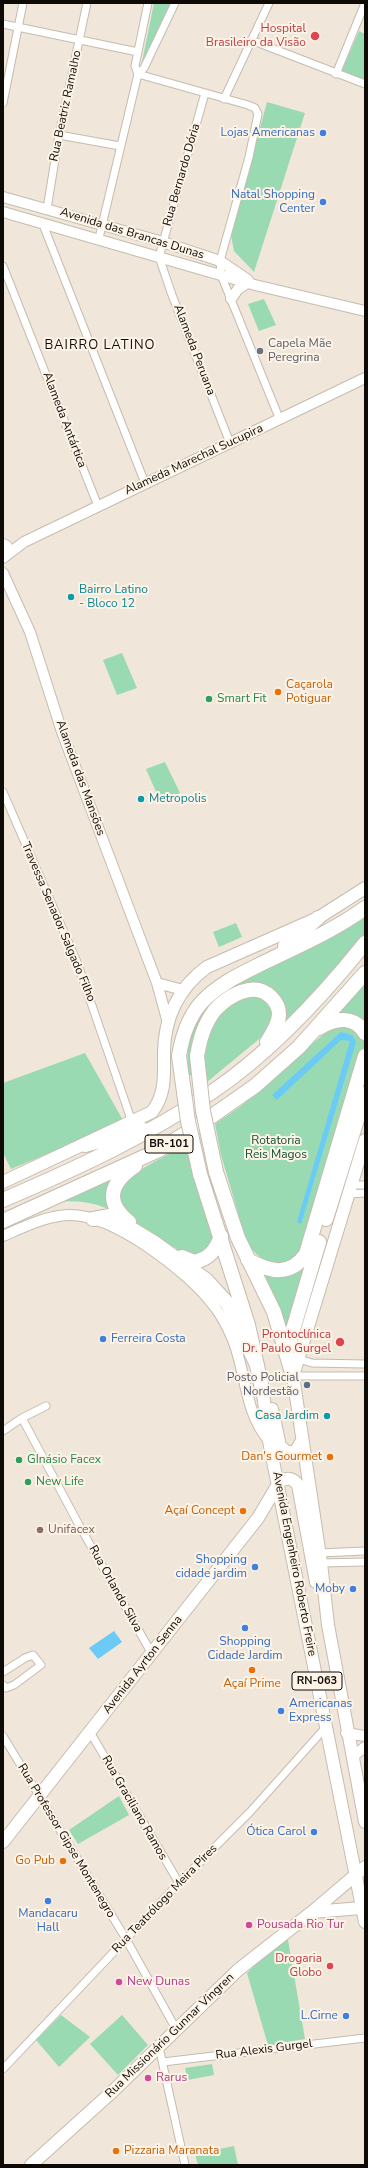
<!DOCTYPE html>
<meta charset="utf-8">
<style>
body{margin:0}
#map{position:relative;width:368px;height:2168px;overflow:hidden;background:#f0e6d9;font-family:"Nunito Sans",sans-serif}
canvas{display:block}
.frame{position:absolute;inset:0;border:4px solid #0e0b07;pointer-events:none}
</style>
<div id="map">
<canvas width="368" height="2168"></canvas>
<div class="frame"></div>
</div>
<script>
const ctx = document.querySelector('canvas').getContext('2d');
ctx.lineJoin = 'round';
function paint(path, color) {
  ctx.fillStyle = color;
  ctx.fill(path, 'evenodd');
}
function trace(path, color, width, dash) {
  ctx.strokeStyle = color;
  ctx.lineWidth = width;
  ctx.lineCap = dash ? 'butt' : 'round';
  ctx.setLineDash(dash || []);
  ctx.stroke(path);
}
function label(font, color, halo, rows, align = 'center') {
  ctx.font = font + ' "Nunito Sans",sans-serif';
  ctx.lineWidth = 4;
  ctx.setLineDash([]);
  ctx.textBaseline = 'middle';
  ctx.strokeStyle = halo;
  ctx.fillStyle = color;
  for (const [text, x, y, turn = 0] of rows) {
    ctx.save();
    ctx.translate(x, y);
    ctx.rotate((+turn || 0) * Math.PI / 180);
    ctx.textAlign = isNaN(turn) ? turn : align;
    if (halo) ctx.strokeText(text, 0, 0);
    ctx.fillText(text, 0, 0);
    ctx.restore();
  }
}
paint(new Path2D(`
 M154 3H172L141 67Z
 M359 31 365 34V81L341 73Z
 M267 102 305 113 254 272 234 251 231 235Z
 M264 299 276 325 259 331 248 304Z
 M122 653 137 688 117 695 103 660Z
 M165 762 180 793 160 801 146 769Z
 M365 913V934L284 1025 283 1002 276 991 261 984H249L217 1000 194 1074 188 1076C186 1037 190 1021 218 993Z
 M236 923 242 937 219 947 213 932Z
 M365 977V1024L334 1016Z
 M245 995 267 998 274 1011 272 1023 264 1035 207 1082C199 1042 208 1014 245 995Z
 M349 1023 365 1039V1045L300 1254C278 1271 259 1263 246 1240L221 1155 215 1124 241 1106 327 1031 337 1025Z
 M85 1053 124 1122 11 1169 3 1153V1083Z
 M187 1144 214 1234C210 1249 203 1257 186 1255L123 1214 117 1191 125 1178Z
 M117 1175 113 1211C93 1202 76 1199 54 1203Z
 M307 1259 289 1334 278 1306 258 1269Z
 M119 1796 129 1815 78 1844 69 1830Z
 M287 1934 305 2039 268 2045 247 1973Z
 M61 2015 90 2037 59 2067 36 2040Z
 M122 2015 148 2045 118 2075 90 2044Z
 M212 2064 214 2075 188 2080 185 2068Z
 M234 2146 238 2165H198L195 2154Z`), '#9adab2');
paint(new Path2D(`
 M341 1032 352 1035 356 1042 301 1224 297 1222 350 1041 341 1040 277 1100 272 1095Z
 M114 1631 122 1642 98 1659 89 1648Z`), '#6ccbf6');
const street = new Path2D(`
 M175 3 144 68 138 74 248 105 255 108 258 114 249 157 220 261 221 275 280 420
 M3 24 138 52
 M251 40 365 84
 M336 74 365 3
 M205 93 159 257 172 295 230 443
 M224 99 269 3
 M3 103 23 3
 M59 135 120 146
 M47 209 59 135 87 3
 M42 222 145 483
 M99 238 138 74 135 66 148 3
 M3 266 98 506
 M3 792 77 962 132 1122
 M351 1185H365
 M348 1194 365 1193
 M299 1359 312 1363 365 1364
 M293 1376H365
 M22 1418 79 1525 152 1654
 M3 1431 22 1418 46 1406
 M319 1553 365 1551
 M321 1563 365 1562
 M3 1672 25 1658 33 1655 41 1665 14 1685 6 1688 3 1685
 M90 1732 179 1883
 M3 1736 126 1939 176 2029
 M159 2047 185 2165
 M163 2062 365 2038
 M3 2069 179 1883 250 1812 326 1727`);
const secondary = new Path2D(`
 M3 197 163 242 220 261 248 280
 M3 212 255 285 365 311
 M231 299 238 289 247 283
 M3 544 7 546 9 553
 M3 558 24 542 365 378
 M3 573 30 632 62 732 157 983 168 1023
 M157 983 183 990
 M3 1236C24 1227 45 1216 69 1215 113 1214 188 1271 214 1306 222 1316 228 1328 233 1340 247 1376 244 1411 269 1441
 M346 1733 365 1736
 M352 1757 365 1747`);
const primary = new Path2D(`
 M365 1140 293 1376 321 1563 328 1625 365 1822
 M3 1182 152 1112C166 1094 164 1075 164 1053 164 1018 179 987 207 967L318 918 365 888
 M263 1393 269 1441 365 1922
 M272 1409 280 1446 287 1452H295L302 1441
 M3 1842 258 1518 280 1481C288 1477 293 1478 298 1485L316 1582
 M312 1912 362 1908
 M31 2165 113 2091 238 1970 312 1912 365 1867`);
const highway = new Path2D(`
 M285 946 318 918
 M319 1028C335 1018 354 1015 365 1033
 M179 1056C182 1037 188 1018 201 1003 218 984 243 973 265 962 298 946 335 930 365 908
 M197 1056C200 1039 204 1024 215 1010 228 996 254 980 271 997 276 1002 279 1008 279 1014 279 1024 272 1034 267 1042
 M85 1145 142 1129
 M216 1172 238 1238 274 1312 293 1376
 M200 1174 248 1325 263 1393
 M3 1200C75 1169 147 1136 212 1092 271 1052 321 998 365 943
 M93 1219 110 1216 153 1242 206 1280 228 1304 257 1365
 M326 1219 365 1094
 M3 1221 159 1150 202 1123 255 1086 299 1047 365 973
 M129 1222C104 1202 110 1183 135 1166
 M182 1257 194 1262C209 1259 216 1250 221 1236
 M248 1260C270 1272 290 1277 306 1254L365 1056
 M286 1353 319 1242`);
trace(street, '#c5bcaf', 9);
trace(secondary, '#c5bcaf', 12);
trace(primary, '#c5bcaf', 14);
trace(highway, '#c5bcaf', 16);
trace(street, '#fff', 7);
trace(secondary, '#fff', 10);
trace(primary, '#fff', 12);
trace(highway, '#fff', 14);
const highwayBridge = new Path2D(`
 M179 1056 188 1121 200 1174
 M197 1056 203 1111 216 1172`);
trace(highwayBridge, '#c5bcaf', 16, []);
trace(highwayBridge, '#fff', 14);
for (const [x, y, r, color] of [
 [315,36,5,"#e0444e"],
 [323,133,4,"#3f7fe0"],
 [323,202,4,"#3f7fe0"],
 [260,351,4,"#6b7280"],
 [71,597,4,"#0f9aa8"],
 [278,692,4,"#e8710a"],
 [209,699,4,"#2e9e5b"],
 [141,799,4,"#0f9aa8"],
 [103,1339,4,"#3f7fe0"],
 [340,1342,5,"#e0444e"],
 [307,1385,4,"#5c6f8a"],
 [327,1416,4,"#0f9aa8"],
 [330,1457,4,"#e8710a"],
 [19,1460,4,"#2e9e5b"],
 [28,1482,4,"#2e9e5b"],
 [243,1511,4,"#e8710a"],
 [40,1530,4,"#8d6e63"],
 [255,1567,4,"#3f7fe0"],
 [353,1589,4,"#3f7fe0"],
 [245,1628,4,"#3f7fe0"],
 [252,1670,4,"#e8710a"],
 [281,1711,4,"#3f7fe0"],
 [314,1832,4,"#3f7fe0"],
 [63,1861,4,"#e8710a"],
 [48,1901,4,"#3f7fe0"],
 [249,1925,4,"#d1479c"],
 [330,1966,4,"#e0444e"],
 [119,1982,4,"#d1479c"],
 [346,2016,4,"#3f7fe0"],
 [148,2078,4,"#d1479c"],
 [116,2151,4,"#e8710a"]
]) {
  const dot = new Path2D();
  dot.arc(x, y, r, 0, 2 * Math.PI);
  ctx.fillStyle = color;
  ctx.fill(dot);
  trace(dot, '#fdf3e6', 1.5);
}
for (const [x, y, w] of [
 [169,1144,48],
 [317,1681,50]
]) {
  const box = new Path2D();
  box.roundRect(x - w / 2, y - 9, w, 18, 3);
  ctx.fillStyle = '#fdf3e6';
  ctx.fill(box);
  trace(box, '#0e0b07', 1);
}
label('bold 11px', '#0e0b07', null, [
 ["BR-101",169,1144],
 ["RN-063",317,1681]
]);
label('12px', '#be3a42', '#fdf3e6', [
 ["Hospital",306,29],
 ["Brasileiro da Visão",306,43],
 ["Prontoclínica",331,1335],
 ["Dr. Paulo Gurgel",331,1349],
 ["Drogaria",322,1959],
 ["Globo",322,1973]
], 'right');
label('12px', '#0e0b07', '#fdf3e6', [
 ["Rua Beatriz Ramalho",66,106,-78],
 ["Rua Bernardo Dória",182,175,-74],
 ["Avenida das Brancas Dunas",132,234,17],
 ["Alameda Peruana",194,350,69],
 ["Alameda Antártica",64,420,69],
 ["Alameda Marechal Sucupira",194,460,-25],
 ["Alameda das Mansões",80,778,70],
 ["Travessa Senador Salgado Filho",58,922,67],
 ["Avenida Engenheiro Roberto Freire",294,1564,79],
 ["Rua Orlando Silva",115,1589,61],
 ["Avenida Ayrton Senna",143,1665,-52],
 ["Rua Graciliano Ramos",134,1808,60],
 ["Rua Professor Gipse Montenegro",66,1841,59],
 ["Rua Teatrólogo Meira Pires",165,1899,-46],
 ["Rua Missionário Gunnar Vingren",170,2036,-44],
 ["Rua Alexis Gurgel",264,2050,-7]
]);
label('12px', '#366cbe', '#fdf3e6', [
 ["Lojas Americanas",315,133],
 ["Natal Shopping",315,195],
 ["Center",315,209],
 ["Ferreira Costa",111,1339,"left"],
 ["Shopping",247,1560],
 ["cidade jardim",247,1574],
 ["Moby",345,1589],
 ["Shopping",245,1642,"center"],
 ["Cidade Jardim",245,1656,"center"],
 ["Americanas",289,1704,"left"],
 ["Express",289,1718,"left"],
 ["Ótica Carol",306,1832],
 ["Mandacaru",48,1914,"center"],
 ["Hall",48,1928,"center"],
 ["L.Cirne",338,2016]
], 'right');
label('12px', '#5b616d', '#fdf3e6', [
 ["Capela Mãe",268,344],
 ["Peregrina",268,358]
], 'left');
label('12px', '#0d838f', '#fdf3e6', [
 ["Bairro Latino",79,590],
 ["- Bloco 12",79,604],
 ["Metropolis",149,799],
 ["Casa Jardim",319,1416,"right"]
], 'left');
label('12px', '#c56008', '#fdf3e6', [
 ["Caçarola",286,685,"left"],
 ["Potiguar",286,699,"left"],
 ["Dan's Gourmet",322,1457],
 ["Açaí Concept",235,1511],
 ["Açaí Prime",252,1684,"center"],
 ["Go Pub",55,1861],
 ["Pizzaria Maranata",124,2151,"left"]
], 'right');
label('12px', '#27864d', '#fdf3e6', [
 ["Smart Fit",217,699],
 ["GInásio Facex",27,1460],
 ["New Life",36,1482]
], 'left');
label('12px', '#0e4e2f', '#fdf3e6', [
 ["Rotatoria",276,1141],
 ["Reis Magos",276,1155]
]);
label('12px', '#4e5e75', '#fdf3e6', [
 ["Posto Policial",299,1378],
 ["Nordestão",299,1392]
], 'right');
label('12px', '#785e54', '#fdf3e6', [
 ["Unifacex",48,1530]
], 'left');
label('12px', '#b23c85', '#fdf3e6', [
 ["Pousada Rio Tur",257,1925],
 ["New Dunas",127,1982],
 ["Rarus",156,2078]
], 'left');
ctx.letterSpacing = '1px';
label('13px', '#0e0b07', '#fdf3e6', [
 ["BAIRRO LATINO",100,346]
]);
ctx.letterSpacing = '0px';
</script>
